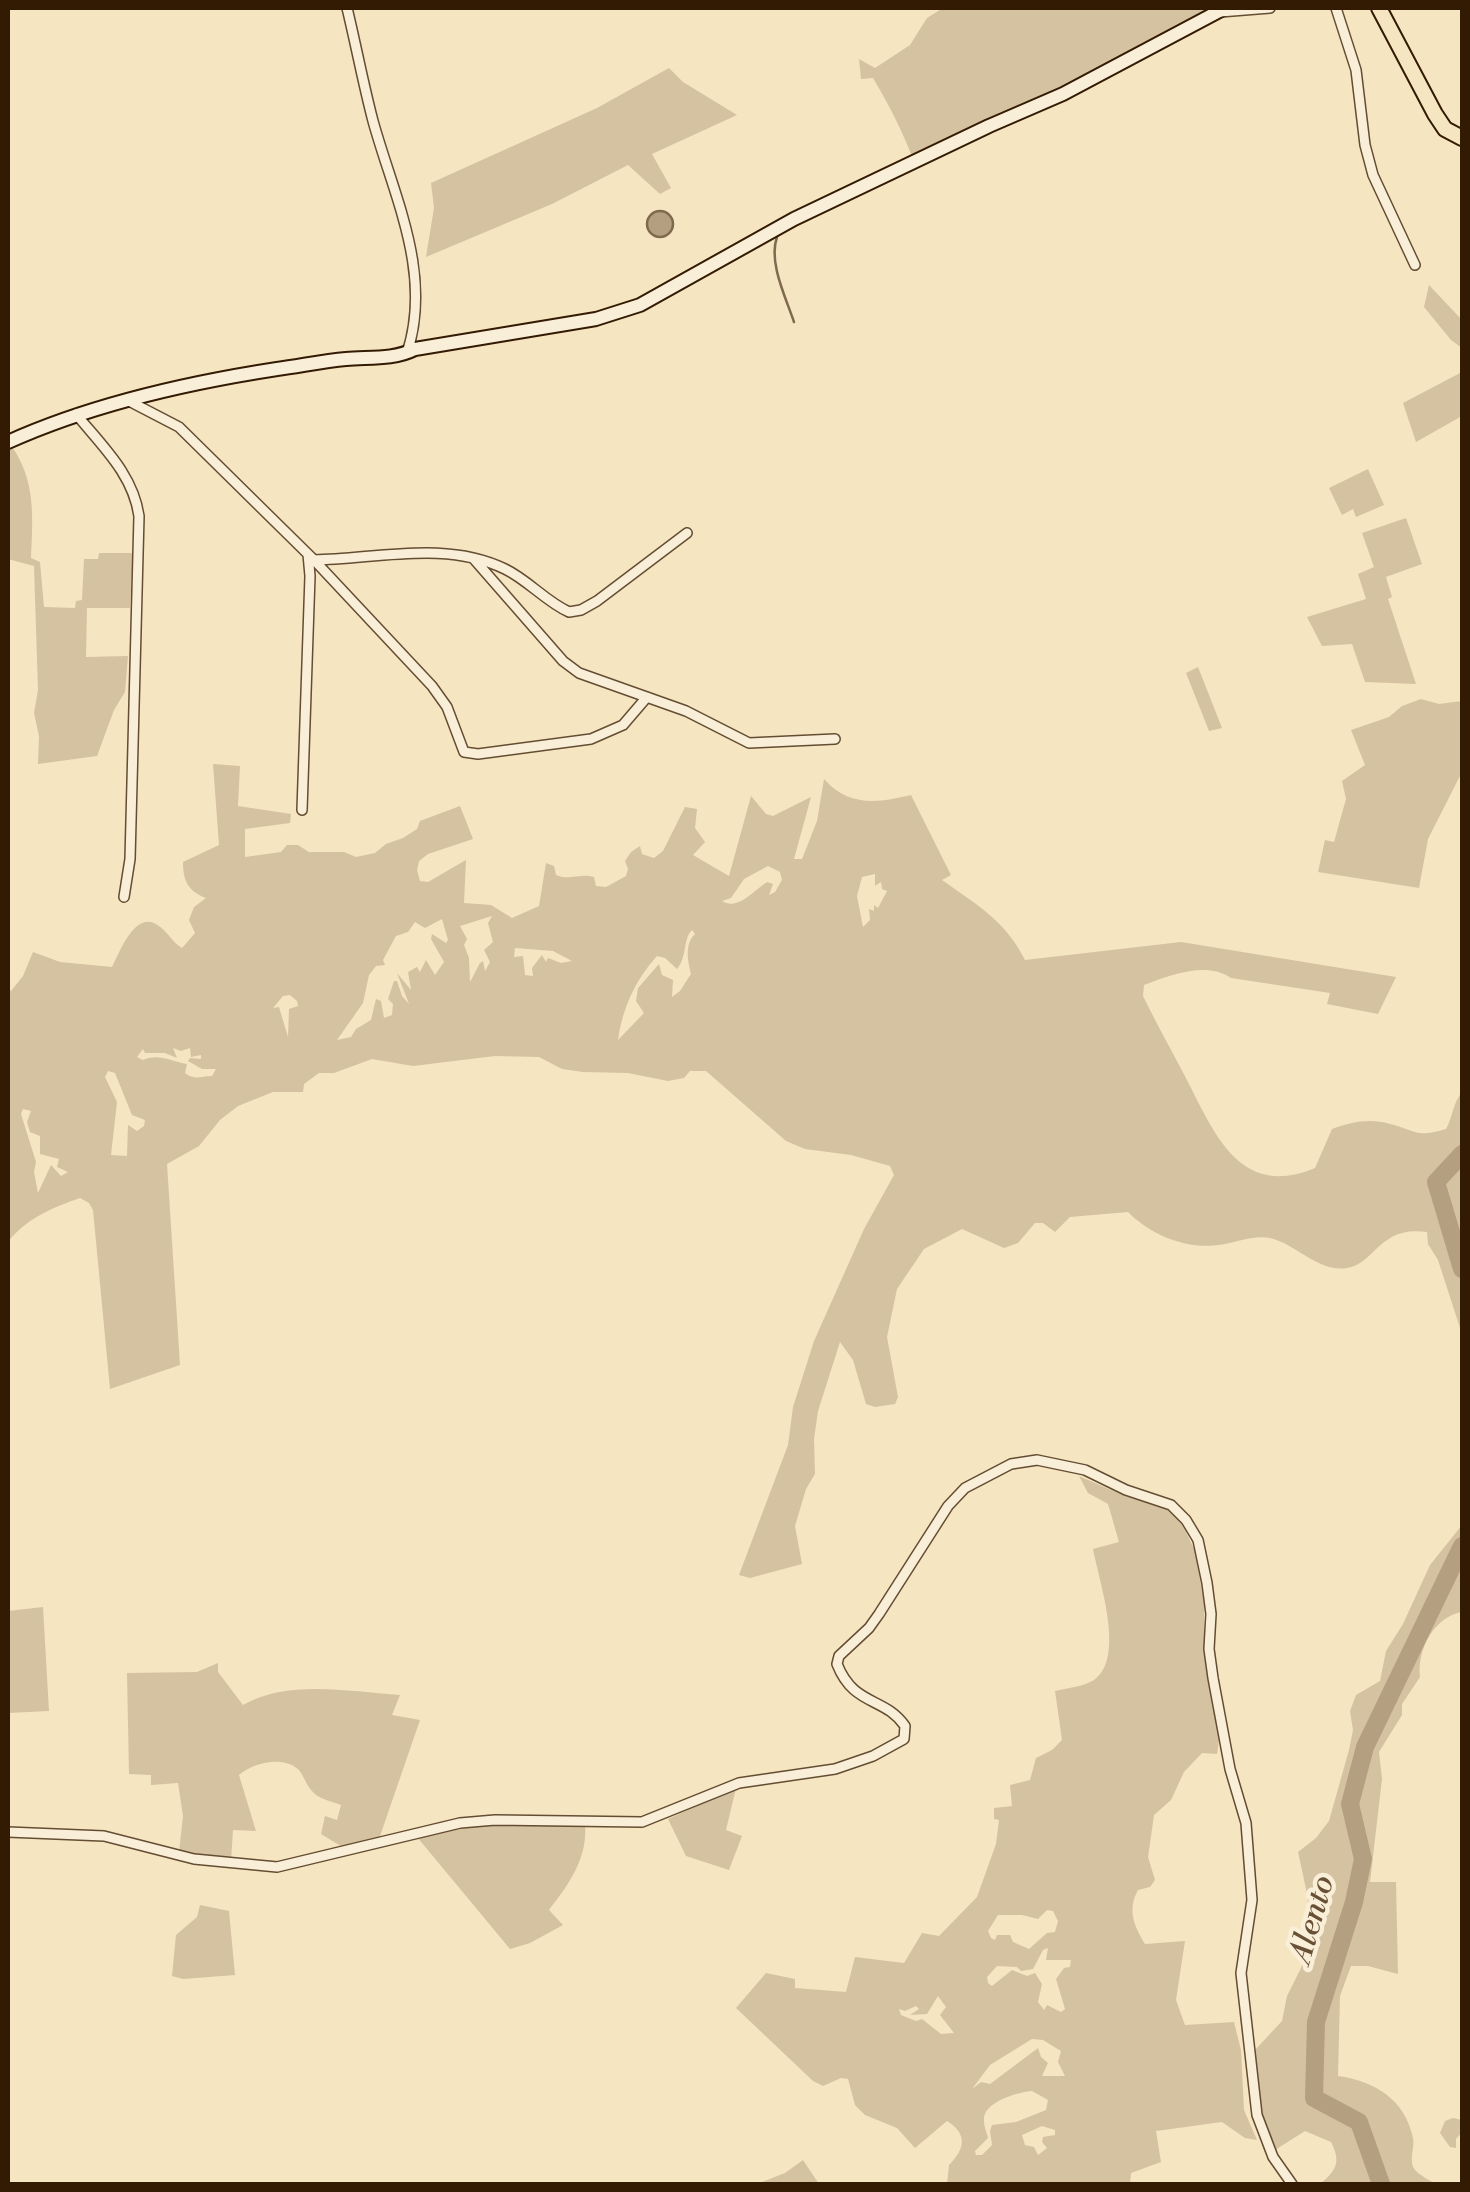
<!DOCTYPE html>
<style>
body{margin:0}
#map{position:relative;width:1470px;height:2192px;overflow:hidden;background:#f6e5c1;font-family:"Libre Bodoni",serif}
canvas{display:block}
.frame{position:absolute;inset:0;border:10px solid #331a03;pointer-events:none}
</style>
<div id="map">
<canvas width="1470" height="2192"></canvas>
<div class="frame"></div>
</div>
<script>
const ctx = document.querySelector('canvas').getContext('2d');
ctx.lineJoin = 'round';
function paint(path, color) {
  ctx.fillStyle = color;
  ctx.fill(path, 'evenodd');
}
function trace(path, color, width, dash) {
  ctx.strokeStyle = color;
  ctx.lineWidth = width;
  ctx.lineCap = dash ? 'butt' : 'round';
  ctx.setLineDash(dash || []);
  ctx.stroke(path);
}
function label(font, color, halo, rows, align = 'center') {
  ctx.font = font + ' "Libre Bodoni",serif';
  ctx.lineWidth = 9;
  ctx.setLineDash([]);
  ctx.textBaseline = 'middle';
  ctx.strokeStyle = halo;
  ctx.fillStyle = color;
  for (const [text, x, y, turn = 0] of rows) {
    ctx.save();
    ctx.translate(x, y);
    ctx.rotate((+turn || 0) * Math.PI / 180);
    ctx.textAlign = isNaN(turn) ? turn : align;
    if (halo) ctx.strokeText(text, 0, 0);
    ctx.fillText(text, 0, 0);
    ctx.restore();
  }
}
paint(new Path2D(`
 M943 8H1209L1201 16 1067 88 913 159C902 130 889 105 873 78L861 79 859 59 875 68 910 45 927 18Z
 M669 68 683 82 737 115 652 154 671 188 660 194 628 165 552 204 426 257 434 208 431 183 597 108Z
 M1429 285 1462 320V348L1451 340 1424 307Z
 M1462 372V416L1416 442 1403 403Z
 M10 444C36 479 33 517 31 558L40 562 44 607 75 608 76 601 82 600 84 559H98L99 553H133L130 608H87L86 657 128 656 125 692 114 710 97 756 38 764 39 736 34 713 38 690 34 566 8 559V446Z
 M1368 469 1384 505 1356 517 1353 509 1342 515 1329 488Z
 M1406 518 1422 564 1386 577 1392 597 1388 599 1416 684 1365 682 1352 644 1322 646 1307 617 1366 599 1358 574 1374 567 1362 533Z
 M1198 667 1222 728 1209 731 1186 673Z
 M1421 699 1439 704 1462 701V772L1428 839 1419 888 1318 872 1325 840 1334 842 1346 799 1342 781 1365 765 1351 730 1389 717 1402 706Z
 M213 764 240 766 238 806 291 814 290 823 245 829V857L281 852 287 845H298L309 852H344L356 857 375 853 386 844 403 838 417 829 420 821 460 806 473 839 428 854 419 861 417 870 420 881 428 882 466 860 464 903 491 905 512 918 539 906 546 863 554 866 556 875C568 881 581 873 594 877L596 886 606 887 626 876 628 869 625 861 631 852 640 846 642 854 654 858 663 851 685 807 697 809 695 828 705 842 693 855 729 876 751 796 766 814 773 816 811 797 794 859H802L817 821 824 779C849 807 877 803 911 795L951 875 942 880C977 905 1005 920 1025 960L1181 942 1396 977 1378 1014 1327 1004 1330 993 1231 978C1206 961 1171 975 1144 985L1143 996C1158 1027 1175 1056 1190 1086 1217 1140 1244 1198 1315 1168L1332 1129C1351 1122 1370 1118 1390 1124 1418 1131 1415 1138 1446 1129 1453 1116 1453 1103 1462 1092V1334L1438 1260 1428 1244 1427 1232C1379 1225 1376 1263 1347 1268 1319 1273 1296 1244 1270 1238 1255 1235 1240 1241 1225 1244 1190 1251 1153 1237 1128 1212L1070 1217 1055 1232 1043 1223H1035L1018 1243 1004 1248 962 1229 924 1249 897 1289 887 1337 898 1397 895 1404 875 1407 866 1404 853 1360 840 1342 818 1411 814 1439 815 1474 806 1489 795 1526 802 1564 750 1578 739 1575 788 1445 793 1407 814 1341 864 1229 894 1175 890 1166 851 1155 805 1149 786 1141 706 1071H690L684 1078 668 1081 628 1073 583 1072 562 1069 539 1057 495 1056 413 1066 372 1059 334 1073H319L304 1084 303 1092H273L238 1106 220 1120 199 1146 167 1164 180 1365 110 1389 93 1210 89 1203 80 1198C54 1207 25 1219 8 1242V989L11 991 23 976 33 952 60 962 112 967C120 951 136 908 159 926 168 932 172 942 182 948L195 933 189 920 194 907 206 898C188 891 183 881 183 862L219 845ZM768 866 780 872 782 880 775 892 769 895 773 884 767 882C753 891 738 911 722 901L731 898 744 879ZM875 874V886L881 882 882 889 887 891 878 908 874 905V911L869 909 870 920 863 927 857 896 862 877ZM492 916 488 923 493 942 484 950 490 962 485 971 483 961 480 963 470 982 469 958 464 945 467 939 460 926ZM442 919 448 940 446 943 432 934 431 939 444 962 435 975 426 960 420 972 417 967 408 972 411 990 397 973 409 1004 402 996 397 981H394L388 999 393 1004 392 1015 384 1018 381 1001 376 999 371 1020 356 1029 351 1037 337 1040 363 1003 369 975 376 966 385 965 383 960 396 936 408 932 415 922 425 928ZM692 930 695 934C684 944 688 962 691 974L680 991 672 997 673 980 662 975 659 964 638 988 636 1001 644 1013 618 1040C622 1009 635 980 657 956L665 958 677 969C687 958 683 938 692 930ZM515 948 553 951 572 961 561 963 548 958 546 962 542 955 532 968 533 976 525 975 523 956 514 957ZM290 995 297 1001 298 1006 289 1009 288 1037 279 1007 273 1008 283 996ZM173 1048 181 1051 190 1048 191 1057 201 1055V1059L190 1058 188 1061 202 1069H216L212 1076C201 1076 195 1081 185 1073L187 1064C170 1061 158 1053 143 1060L137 1057 143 1049 145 1053H165L177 1058ZM108 1071 115 1073 132 1115 145 1120 144 1126 137 1131 128 1125 127 1156 111 1155 117 1102 105 1077ZM23 1109 31 1111 27 1122 30 1132 40 1136V1154L59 1159 57 1167 68 1172 61 1176 51 1165 38 1193 34 1172 36 1162 21 1114Z
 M1079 1476 1125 1496 1165 1507 1178 1518 1185 1530 1195 1551 1204 1602V1648L1219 1740 1217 1754 1202 1753 1184 1772 1171 1800 1154 1815 1148 1857 1155 1880 1150 1887 1138 1890C1127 1910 1134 1926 1145 1944L1185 1941 1176 2000 1185 2025 1234 2022 1241 2050 1244 2110 1257 2140 1245 2138 1222 2122 1156 2131 1161 2162 1131 2173 1130 2184H947L949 2165C965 2149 968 2134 947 2121L915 2148 897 2128 865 2115 855 2105 848 2079 841 2078 823 2086 813 2081 736 2008 766 1973 795 1979V1988L846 1992 855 1957 904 1963 922 1933 939 1936 977 1897 996 1844 999 1820 994 1819V1808L1012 1806 1010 1785 1030 1780 1036 1758 1052 1750 1062 1740 1055 1691C1067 1688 1083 1687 1094 1680 1126 1658 1099 1581 1093 1549L1119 1542 1108 1504 1088 1493ZM1047 1910 1053 1911 1058 1921 1055 1932 1047 1933 1029 1949 1013 1942 1010 1935H997L995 1940 991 1938 988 1931 998 1915H1022L1038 1919ZM1048 1948 1046 1960H1071L1070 1967 1064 1968 1056 1979 1065 2009 1061 2012 1047 2005 1044 2010 1038 2002 1042 1984 1035 1973 1027 1976 1012 1970 992 1986 988 1983 987 1977 997 1966 1017 1967 1021 1971 1033 1969 1043 1950ZM938 1996 946 2007 940 2015 954 2033 941 2034 922 2019 916 2021 901 2015 899 2009 905 2011 916 2006 919 2009 910 2015 927 2014ZM1032 2039 1043 2040 1061 2051 1058 2062 1065 2076H1042L1048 2063 1041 2057 1038 2048 990 2084 981 2082 972 2089 990 2065ZM1032 2091 1048 2100 1046 2110 1016 2122 992 2125 990 2131 992 2145 982 2155H976L975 2151 988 2138C987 2133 984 2127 984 2121 982 2102 1018 2092 1032 2091ZM1042 2126 1055 2130V2135L1043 2137 1042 2142 1047 2148 1038 2155 1034 2147 1025 2145 1022 2135Z
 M1462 1525V1612C1434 1617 1417 1649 1420 1677L1402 1704V1715L1379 1752 1382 1779 1370 1882H1396L1398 1974 1368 1966H1351L1340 1996 1338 2076C1374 2081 1405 2099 1413 2138 1415 2148 1408 2161 1415 2170 1419 2175 1430 2180 1435 2184H1320C1337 2170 1341 2162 1331 2142L1305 2131 1275 2150 1261 2110 1255 2050 1282 2021 1287 1996 1302 1966 1308 1898 1298 1852 1316 1838 1329 1821 1349 1750 1353 1730 1350 1711 1356 1695 1380 1681 1386 1651 1403 1624 1430 1565Z
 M43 1607 49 1711 8 1713V1611Z
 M218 1663V1672L243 1705C289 1679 349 1692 400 1695L392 1715 420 1720 379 1839 344 1848 321 1834 325 1816 337 1820 341 1805C331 1801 318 1799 312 1791 306 1785 304 1776 299 1770 283 1755 253 1763 239 1775L256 1831 233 1830 231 1861 179 1852 183 1816 178 1783 151 1785V1775L129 1774 127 1673 197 1672Z
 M736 1788 726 1830 742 1836 729 1870 686 1856 668 1819Z
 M494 1823 585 1824C588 1858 569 1884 549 1910L563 1925 530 1943 510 1949 417 1837Z
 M200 1905 229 1911 235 1975 183 1979 172 1976 176 1935 197 1917Z
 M1453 2118 1462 2120V2132L1456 2139V2148L1450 2147 1440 2133 1445 2121Z
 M803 2160 819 2184H757L785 2173Z`), '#d5c2a1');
const water = new Path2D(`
 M647 224a13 13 0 1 1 26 0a13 13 0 1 1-26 0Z`);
paint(water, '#b4a080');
trace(water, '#806a4e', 2.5);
trace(new Path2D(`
 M777 237C768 262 786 298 794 322`), '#806a4e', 2.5);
trace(new Path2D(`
 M1462 1154 1436 1182 1462 1269
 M1381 2184 1359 2122 1314 2098 1316 2022 1354 1902 1363 1859 1350 1804 1365 1747 1462 1546`), '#b4a080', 18);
const street = new Path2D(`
 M347 8C356 45 363 83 373 121 394 197 433 273 407 353
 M1336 8 1356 70 1365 145 1373 175 1415 265
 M1220 12 1270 8
 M127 400 179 427 314 560 432 686 447 707 464 752 478 754 591 739 623 725 647 697
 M76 414C102 446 133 474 139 516L130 859 124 897
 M473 558 563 661 579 673 686 711 749 743 835 739
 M314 560C376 559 446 540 505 569 528 580 545 601 569 612L581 610 597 601 687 533
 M302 810 310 576 308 554
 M8 1832 104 1836 194 1859 277 1867 460 1823 495 1820 642 1822 739 1783 835 1769 873 1756 904 1739 905 1726C884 1696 854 1707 837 1664L839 1656 869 1628 879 1614 948 1506 965 1488 1011 1464 1037 1460 1085 1470 1126 1490 1171 1505 1186 1520 1198 1540 1207 1583 1211 1614 1209 1649 1213 1678 1230 1769 1246 1823 1252 1900 1241 1973 1257 2115 1273 2157 1292 2184`);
const secondary = new Path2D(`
 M8 442C92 404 186 383 277 369 300 366 323 361 346 359 370 357 393 360 415 349L596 319 640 305 794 219 989 126 1063 94 1225 8`);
const primary = new Path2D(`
 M1379 8 1435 114 1445 129 1462 138`);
trace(street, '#644d32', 12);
trace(secondary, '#331a03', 16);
trace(primary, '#331a03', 18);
trace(street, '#f9eed7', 9);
trace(secondary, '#f9eed7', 12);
trace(primary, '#f6e5c1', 14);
label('italic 32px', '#675035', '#f9eed7', [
 ["Alento",1314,1920,-74]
]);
</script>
